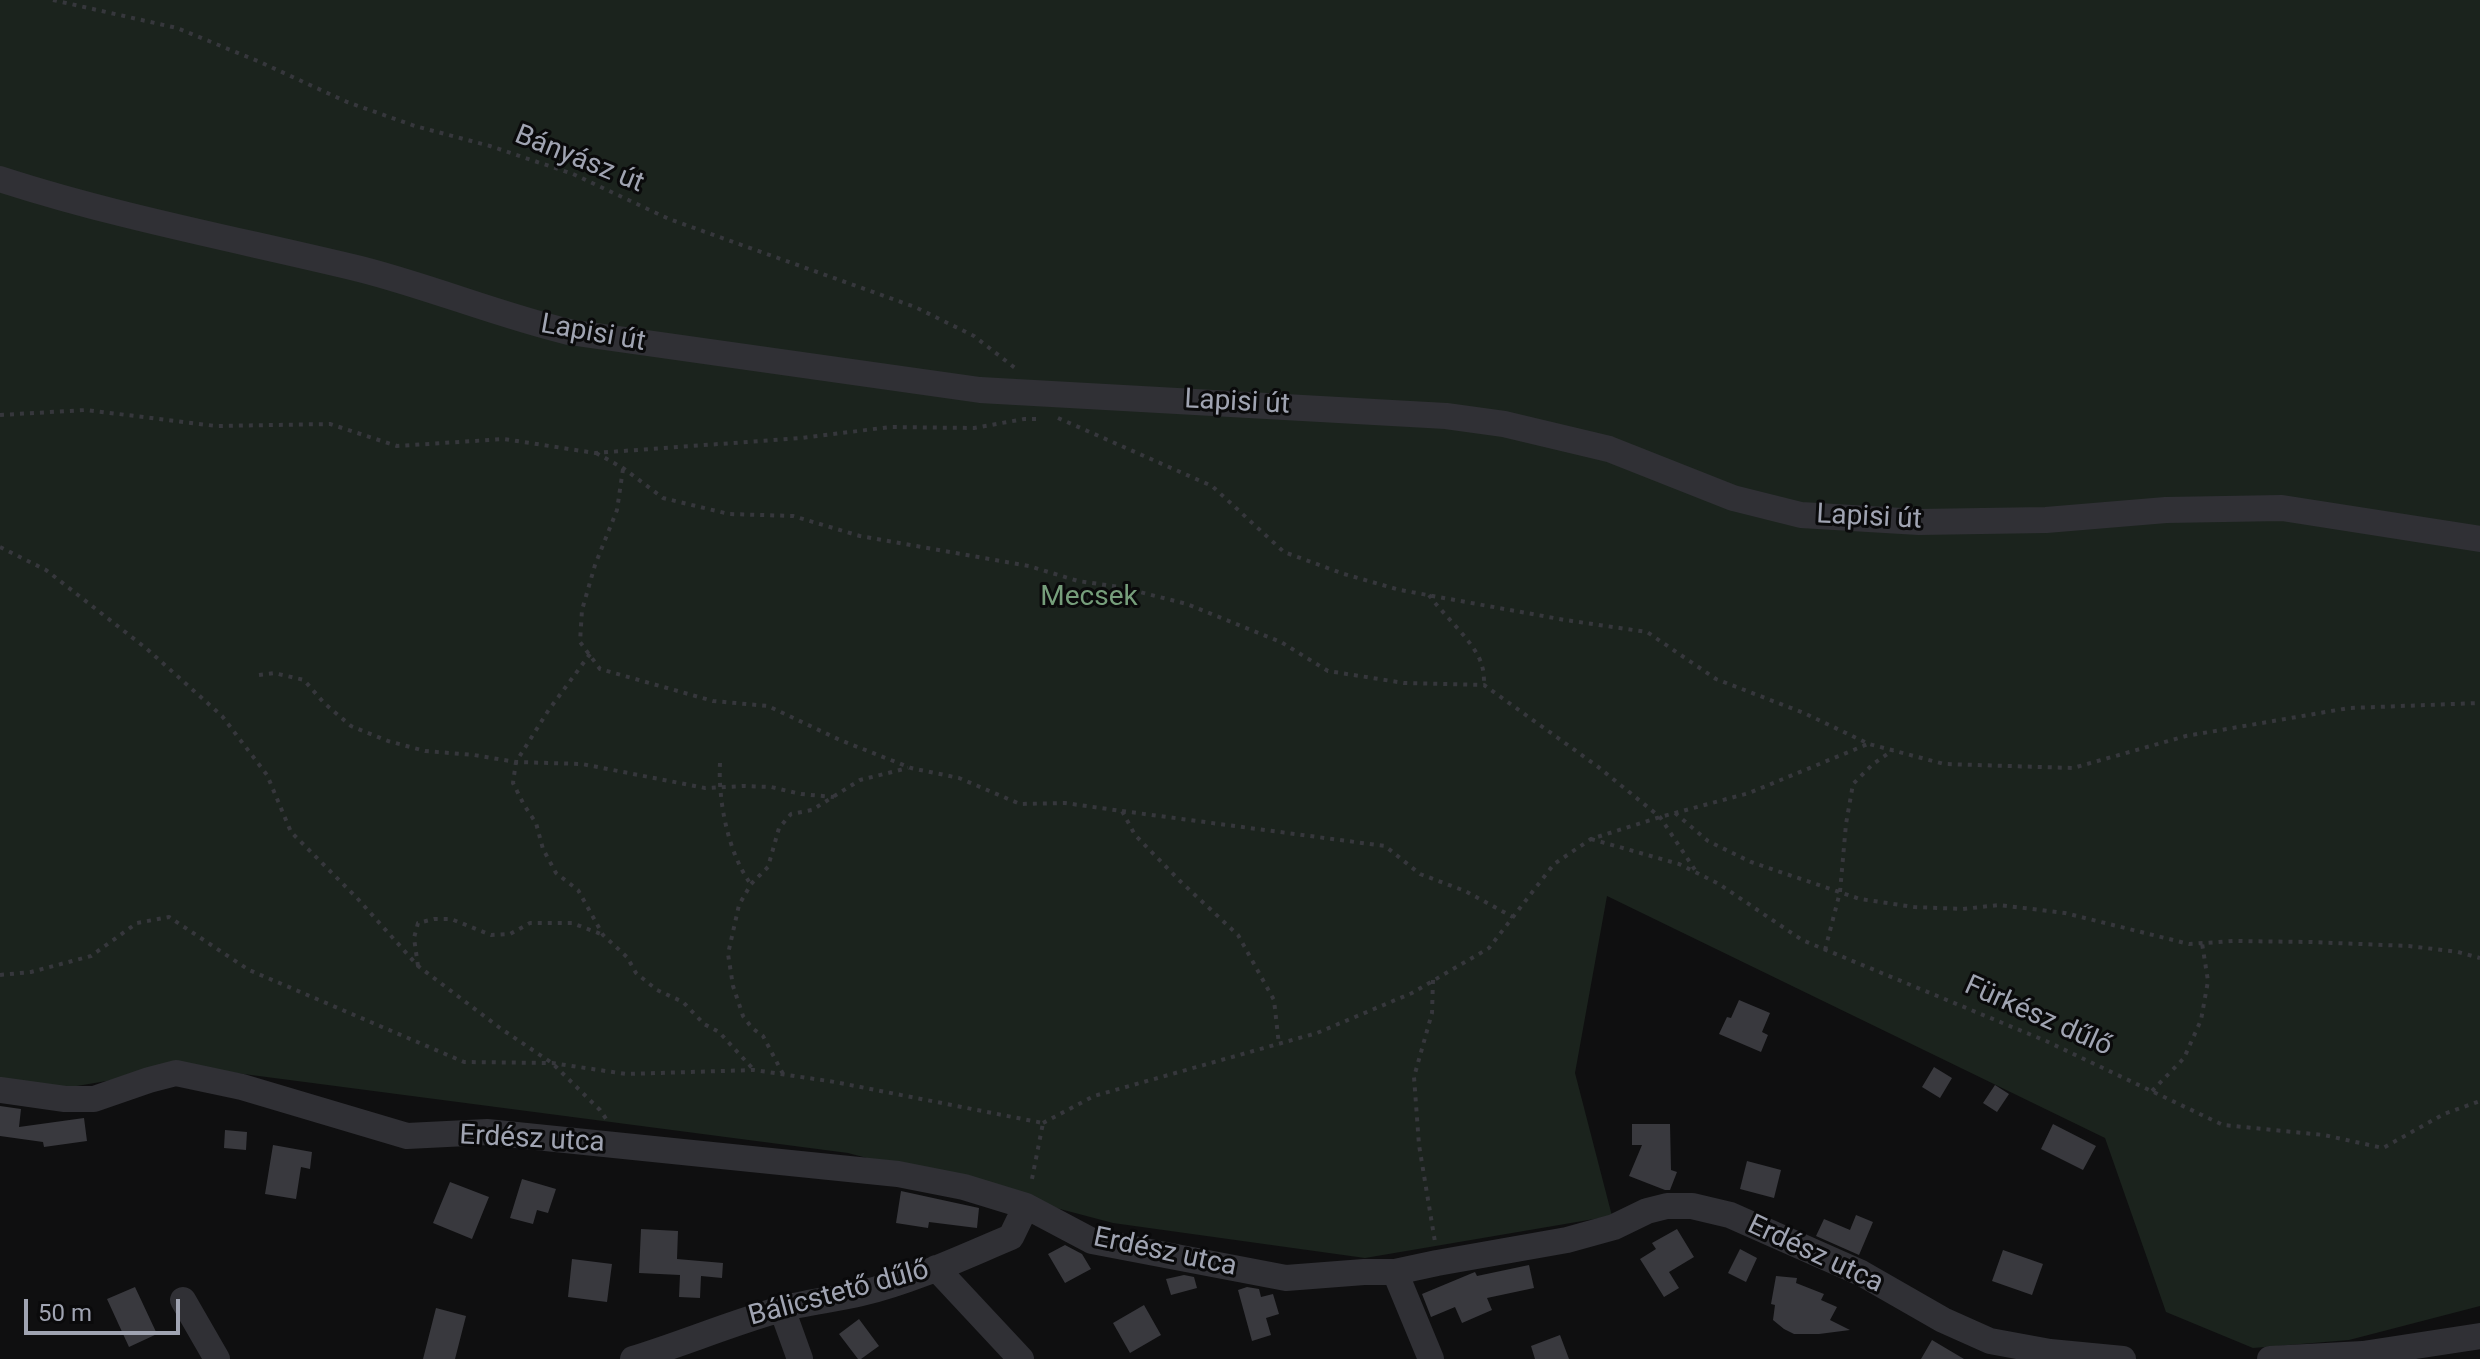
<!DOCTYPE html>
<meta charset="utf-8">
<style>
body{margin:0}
#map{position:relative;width:2480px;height:1359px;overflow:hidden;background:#0f0f10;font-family:Roboto,sans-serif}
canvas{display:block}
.scale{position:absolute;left:24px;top:1299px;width:156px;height:36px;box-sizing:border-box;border:4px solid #a0a4b2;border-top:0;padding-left:10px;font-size:24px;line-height:28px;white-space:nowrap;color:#a0a4b2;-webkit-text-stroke:6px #0a0a0b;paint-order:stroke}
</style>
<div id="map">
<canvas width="2480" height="1359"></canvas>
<div class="scale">50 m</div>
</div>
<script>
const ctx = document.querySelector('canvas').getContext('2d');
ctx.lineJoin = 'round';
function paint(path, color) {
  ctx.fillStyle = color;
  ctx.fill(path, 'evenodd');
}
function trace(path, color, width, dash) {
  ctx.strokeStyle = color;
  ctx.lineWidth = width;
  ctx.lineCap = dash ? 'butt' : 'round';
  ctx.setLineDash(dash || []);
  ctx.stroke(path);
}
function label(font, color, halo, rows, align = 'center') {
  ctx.font = font + ' Roboto,sans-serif';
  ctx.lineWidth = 6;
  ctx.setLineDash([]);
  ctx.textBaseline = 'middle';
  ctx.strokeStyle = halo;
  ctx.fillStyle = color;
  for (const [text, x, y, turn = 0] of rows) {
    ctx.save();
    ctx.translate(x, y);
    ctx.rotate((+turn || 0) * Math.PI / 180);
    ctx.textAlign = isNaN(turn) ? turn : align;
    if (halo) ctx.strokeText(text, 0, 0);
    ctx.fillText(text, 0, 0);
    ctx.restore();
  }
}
paint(new Path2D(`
 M0 0H2480V1306L2349 1340 2253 1348 2166 1312 2105 1138 1607 896 1575 1073 1612 1216 1365 1258 1113 1223 848 1153 190 1067 35 1093 0 1079Z`), '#1b231d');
paint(new Path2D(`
 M1739 1000 1770 1013 1762 1032 1768 1035 1761 1052 1719 1034 1727 1017 1731 1018Z
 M1934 1067 1952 1078 1940 1098 1922 1087Z
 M1995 1085 2009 1094 1997 1112 1983 1103Z
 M0 1106 21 1109 19 1127 84 1118 87 1141 44 1147 43 1142 0 1136Z
 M1632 1124H1670L1671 1170 1677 1172 1670 1190H1665L1629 1176 1642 1145H1632Z
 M2053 1124 2096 1146 2083 1170 2041 1149Z
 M225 1130 247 1132 246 1150 224 1148Z
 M273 1145 312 1152 310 1169 301 1167 296 1199 265 1194Z
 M1747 1161 1781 1170 1774 1198 1740 1189Z
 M522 1179 556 1189 548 1213 537 1210 533 1224 510 1218Z
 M450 1182 489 1197 472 1239 433 1223Z
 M901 1191 979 1208 977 1228 929 1222 928 1228 896 1223Z
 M1856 1215 1873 1222 1859 1255 1816 1236 1824 1219 1850 1230Z
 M641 1229 678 1231 677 1259 723 1263 722 1278 701 1276 700 1298 679 1297 680 1275 639 1273Z
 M1677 1229 1694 1257 1669 1272 1679 1288 1664 1297 1640 1259 1656 1249 1652 1243Z
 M1065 1245 1082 1254 1091 1269 1065 1283 1048 1254Z
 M1740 1249 1757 1258 1746 1282 1728 1273Z
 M2003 1250 2043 1264 2032 1295 1992 1281Z
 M572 1259 612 1264 607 1302 568 1297Z
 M1529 1265 1534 1288 1487 1298 1492 1310 1462 1323 1455 1307 1431 1317 1422 1294 1470 1274 1475 1272 1477 1276Z
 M1184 1275 1194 1277 1197 1288 1171 1295 1166 1279Z
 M1776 1276 1797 1278 1796 1283 1824 1294 1821 1300 1837 1307 1830 1320 1850 1330 1819 1334H1794L1784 1329 1773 1320 1775 1305 1771 1304Z
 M135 1287 157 1334 129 1347 107 1299Z
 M1247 1287 1259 1289 1261 1297 1273 1294 1279 1314 1266 1318 1271 1335 1252 1341 1238 1290Z
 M1144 1305 1161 1335 1130 1353 1113 1323Z
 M436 1308 466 1316 455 1359H423Z
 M859 1319 879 1346 861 1359H858L839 1334Z
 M1560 1335 1569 1359H1535L1531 1346Z
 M1932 1340 1964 1359H1921Z`), '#39393e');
trace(new Path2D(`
 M53 0 177 28 260 62 347 102 415 126 490 146 573 174 669 219 915 307 974 336 1015 368
 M0 415 86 410 216 426 330 424 397 446 504 439 595 453 802 438 890 427 974 428 1024 419H1041
 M1058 418 1212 486 1284 552 1344 574 1400 590 1565 620 1647 632 1716 679 1804 713 1869 744 1944 764 2073 768 2186 736 2349 708 2480 703
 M596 453 623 468 663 498 729 514 793 516 860 536 1029 566 1078 581 1120 587 1187 604 1281 642 1328 671 1404 683 1484 685 1597 766 1660 817 1697 873
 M623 469 617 510 595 565 582 610 580 642 600 669 713 701 768 706 840 740 911 768 959 778 1020 804 1065 803 1122 811 1135 835 1180 881 1238 935 1274 1000 1279 1045
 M0 547 46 570 147 649 222 716 267 775 291 832 357 898 418 966 500 1028 552 1063 600 1110 609 1123
 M1429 595C1443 615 1477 644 1482 666 1484 672 1484 679 1484 685
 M590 654 548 711 516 762 513 783 524 805 536 823 543 849 556 873 578 890 603 935 627 957 636 973 657 990 683 1002 704 1024 719 1032 754 1070
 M259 675 274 673 304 680 324 703 351 726 388 741 425 751 474 755 516 762 582 764 705 788 744 786 771 787 801 794 834 797
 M720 763C718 801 728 852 750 883
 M1122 811 1385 846 1420 874 1465 891 1513 917
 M1675 813 1708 841 1751 862 1860 899 1914 907 1963 909 1999 905 2065 913 2189 944 2233 941 2310 942 2409 946 2458 952 2480 958
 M1591 839 1679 864 1719 884 1802 940 2046 1041 2223 1125 2324 1135 2383 1148 2444 1114 2480 1101
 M1825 950 1840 892 1846 824 1853 784 1873 764 1893 750
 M418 966 414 938 418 923 434 919H451L491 935 510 934 530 923H572L601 934
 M0 975 31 972 91 956 137 923 169 917 249 970 464 1062 552 1063 626 1074 754 1070 835 1082 1043 1123 1031 1184
 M1433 980 1432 1013 1414 1077 1419 1145 1435 1242
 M783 1074 763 1036 752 1028 743 1016 733 986 728 954 739 905 751 884 768 867 779 828 791 814 812 810 860 780 908 768
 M2152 1091 2184 1058 2201 1020 2208 981 2202 943
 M1043 1123 1094 1096 1317 1033 1412 993 1489 948 1554 864 1591 839 1660 817 1749 793 1868 744`), '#36373c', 4, [4, 6]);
trace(new Path2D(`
 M0 179C117 217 240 240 360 269 431 287 498 315 569 332L980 390 1446 416 1504 424 1609 449 1733 498 1801 515 1919 522 2046 520 2166 510 2282 508 2480 539
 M0 1090 65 1099H94L149 1080 176 1073 242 1087 407 1136 487 1132 898 1174 964 1187 1026 1206 1092 1241 1286 1278 1364 1272H1395L1437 1263 1567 1240 1614 1227 1647 1211 1667 1206H1692L1730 1215 1861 1273 1943 1320 1990 1341 2050 1352 2123 1359
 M936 1268 1021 1359
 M1395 1272 1431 1359
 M183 1300 217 1359
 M782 1309 800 1359
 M633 1359C682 1344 729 1324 778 1310 805 1302 834 1300 862 1293 913 1281 963 1257 1011 1237L1026 1206
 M2270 1359 2363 1354 2480 1336`), '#303035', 26);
label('28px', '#a0a4b2', '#0a0a0b', [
 ["Bányász út",579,160,22],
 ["Lapisi út",593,334,10],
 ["Lapisi út",1237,403,3],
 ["Lapisi út",1869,518,3],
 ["Fürkész dűlő",2038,1017,24],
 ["Erdész utca",532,1140,3],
 ["Erdész utca",1165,1253,12],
 ["Erdész utca",1815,1255,25],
 ["Bálicstető dűlő",839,1294,-15]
]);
label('28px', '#769e7b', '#0a0a0b', [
 ["Mecsek",1089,598]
]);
</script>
